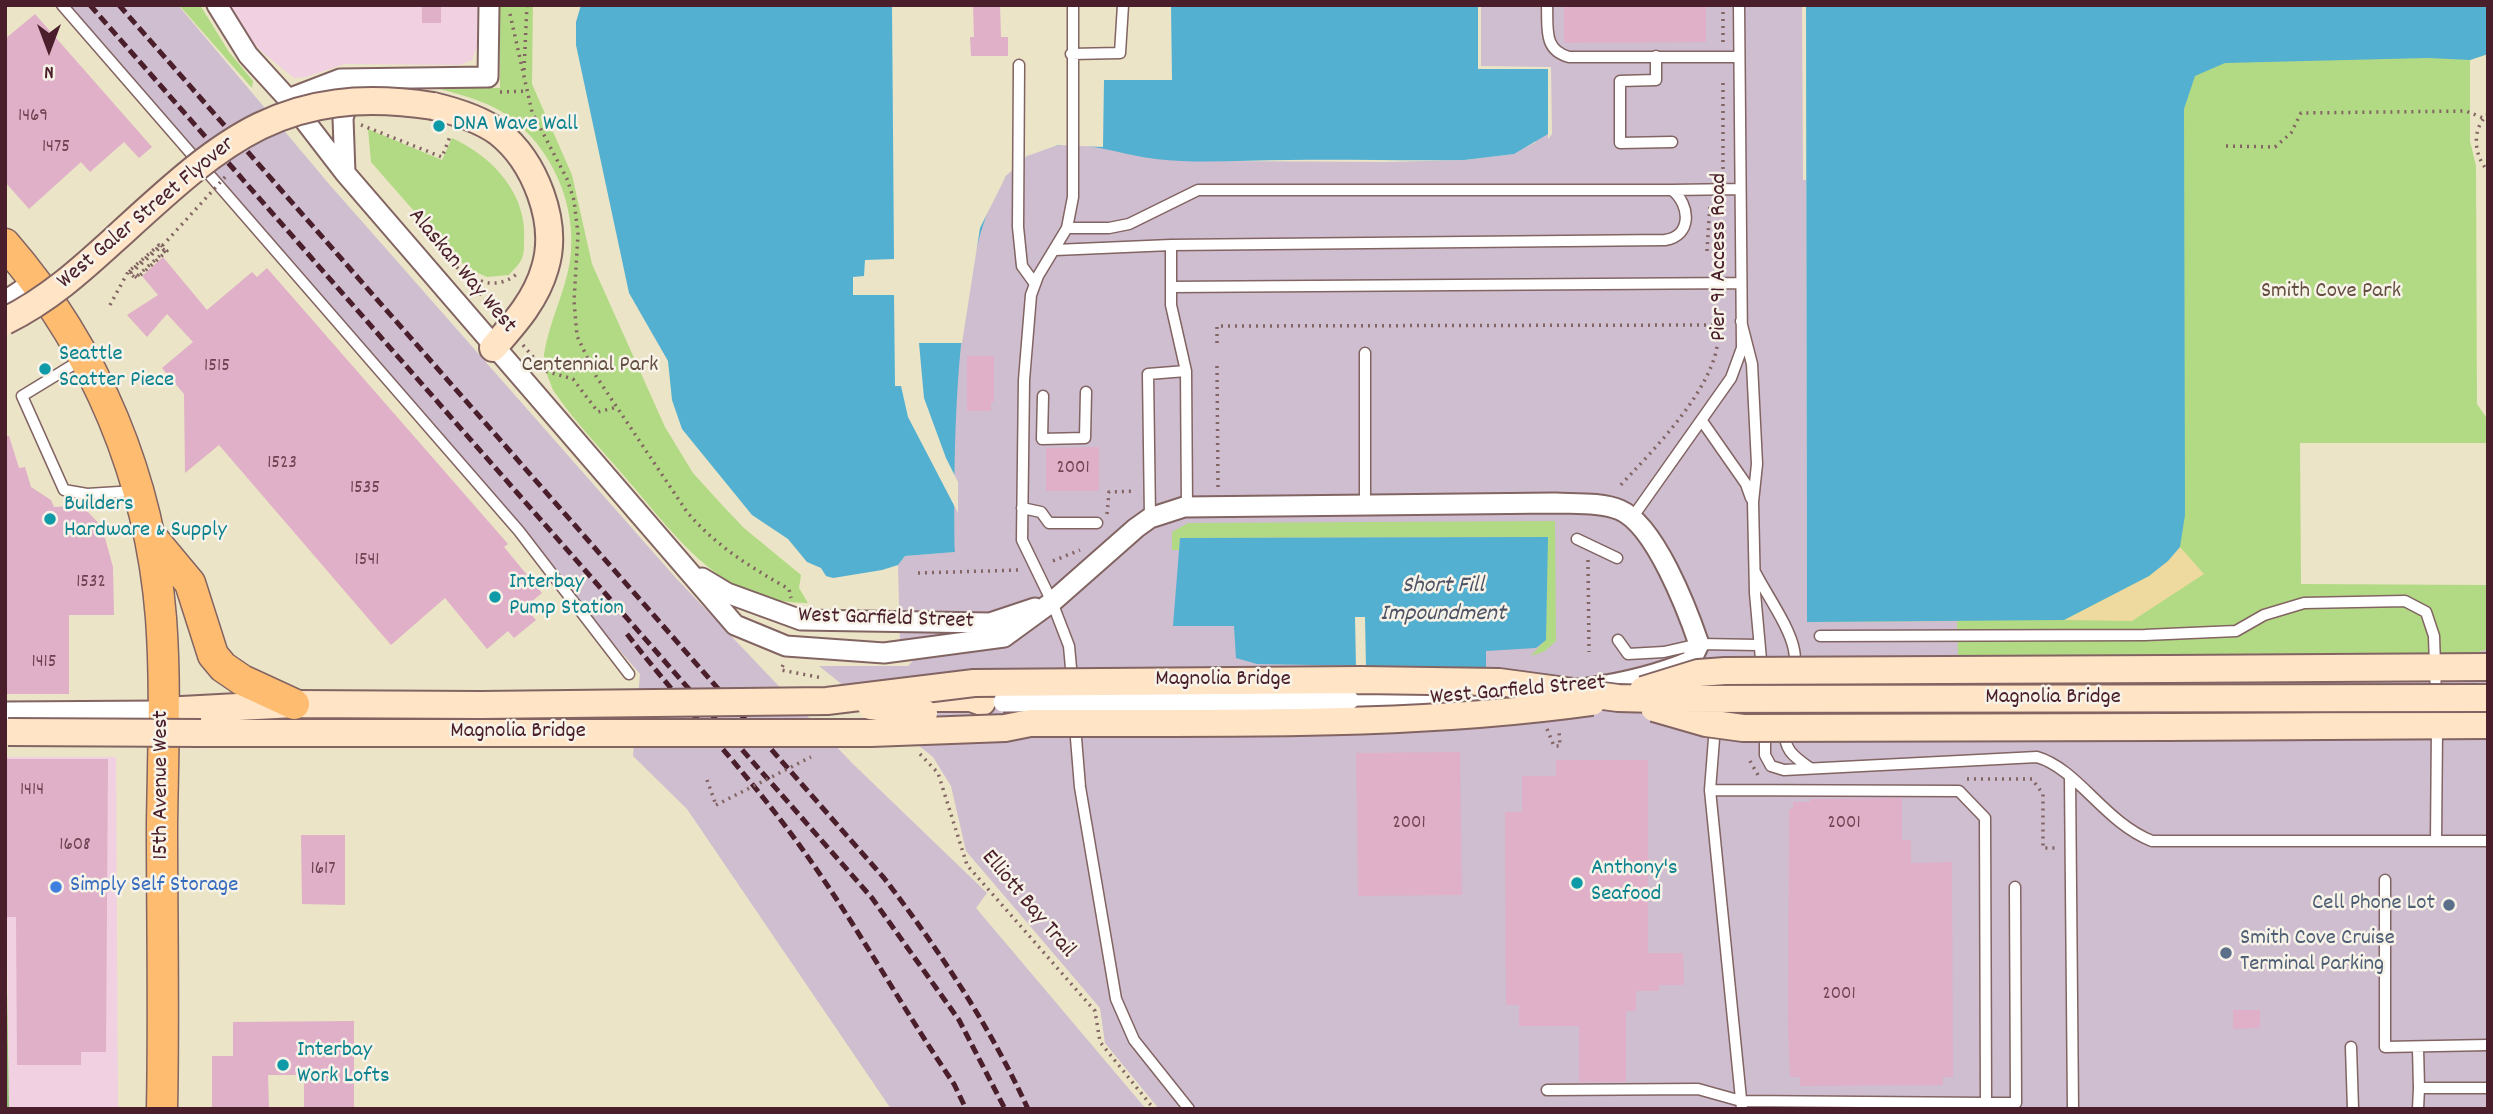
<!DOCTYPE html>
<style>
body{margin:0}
#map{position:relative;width:2493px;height:1114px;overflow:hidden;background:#ebe4c7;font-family:Dekko,sans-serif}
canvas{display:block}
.frame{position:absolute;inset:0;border:7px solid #4a1f2b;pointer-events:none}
.north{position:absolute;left:14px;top:14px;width:70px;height:70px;-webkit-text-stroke:5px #f7f3e8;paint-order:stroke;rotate:180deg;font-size:19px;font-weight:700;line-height:28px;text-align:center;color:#4a1f2b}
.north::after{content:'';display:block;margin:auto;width:24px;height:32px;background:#4a1f2b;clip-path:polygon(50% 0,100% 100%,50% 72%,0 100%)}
</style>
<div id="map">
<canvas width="2493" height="1114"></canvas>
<div class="frame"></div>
<div class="north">N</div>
</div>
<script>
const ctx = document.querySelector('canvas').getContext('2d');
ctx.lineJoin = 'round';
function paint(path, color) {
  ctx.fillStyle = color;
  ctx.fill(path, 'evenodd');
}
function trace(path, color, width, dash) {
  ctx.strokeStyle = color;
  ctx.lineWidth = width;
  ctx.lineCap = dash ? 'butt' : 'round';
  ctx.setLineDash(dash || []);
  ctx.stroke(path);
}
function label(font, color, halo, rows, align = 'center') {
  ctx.font = font + ' Dekko,sans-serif';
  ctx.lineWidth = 5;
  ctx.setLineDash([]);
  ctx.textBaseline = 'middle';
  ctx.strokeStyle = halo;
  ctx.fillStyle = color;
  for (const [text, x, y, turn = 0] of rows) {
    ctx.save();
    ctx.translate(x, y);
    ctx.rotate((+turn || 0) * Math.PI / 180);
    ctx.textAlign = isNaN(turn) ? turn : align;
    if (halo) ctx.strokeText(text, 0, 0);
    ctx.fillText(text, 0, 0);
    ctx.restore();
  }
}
paint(new Path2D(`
 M228 5H478L477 47 472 60 460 65 345 64 306 77 294 78 261 51 243 31Z
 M5 757H116L118 1109H9Z`), '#f1d0e2');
paint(new Path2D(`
 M62 5H178L329 184 675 577 852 763 987 893 976 908 1146 1109H891L687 809 633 756 640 674Z
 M892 5 1211 161 1385 162 1464 160 1513 154 1536 142 1478 69V5H1806L1807 621H1957L1959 656H2466L2488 649V1109H1159L1105 1043 1100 1008 966 851 951 786 933 757 819 666H908L926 647 900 645 898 565 905 556 954 552Z`), '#cebed0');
paint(new Path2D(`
 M179 5H200L229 52 253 81 252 88Z
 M500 5H533L532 84 572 175 592 264 665 427 693 473 723 506 744 528 801 575 799 588 808 603C720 603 677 537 625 477 601 449 574 421 553 390L544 367V354C549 322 565 293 570 261 578 206 552 147 507 115 485 100 458 94 432 87L500 88Z
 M2010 5H2488V54L2470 60V141L2476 166 2477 404 2488 420V443H2300L2301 584 2488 585V649L2466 656H1958L1957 621 1807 622Z
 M368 129 442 160 452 138C493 157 528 194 524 242 524 246 524 254 522 258 520 264 513 270 509 275L487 277 469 269 449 251 371 162Z
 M1555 521 1556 641 1545 651 1531 656 1546 639 1547 537 1180 538 1179 550H1172V532L1188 523Z`), '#b2da84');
paint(new Path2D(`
 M5 928H6L9 1109H5Z`), '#8dba72');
paint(new Path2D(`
 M2180 547 2204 574 2132 621 2064 620 2149 576Z`), '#eeda9e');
paint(new Path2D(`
 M581 5H1478V69H1548V134L1514 154 1464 160C1405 161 1347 159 1289 160 1245 160 1200 164 1156 159 1114 155 1068 131 1027 156 950 202 954 468 955 552L905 556 898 565 882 570 833 578 826 576 821 568 807 562 788 539 752 515 682 429 672 400 668 361 629 293 576 45V22Z
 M1806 5H2488V54L2470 60 2428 58 2225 63 2195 76 2184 109 2185 515 2180 547 2168 561 2149 576 2064 620 1807 622Z
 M1548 537 1546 640 1536 648 1486 651V668L1257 664 1236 658 1234 626H1173L1180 538Z`), '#53b0d1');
paint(new Path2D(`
 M892 5H1171L1172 80H1104L1103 147 1058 145 1027 156 1006 176 980 228 962 343H919L924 398 946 458 958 482V513L908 417 901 386H895L894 295H853V277L864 276 865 260 894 259Z
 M1478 5H1481V66L1551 67 1552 134 1548 139V69H1478Z
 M1802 5H1806V180H1803Z
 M1355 617H1365L1366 668H1489L1488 670 1356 668Z`), '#ebe4c7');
paint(new Path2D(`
 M422 5H441V23H422Z
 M973 5H1000L1001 37H1008V56H971L970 37H974Z
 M1564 5H1706V42L1564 43Z
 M35 14 152 147 139 158 124 142 90 172 81 162 29 209 5 182V39Z
 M163 257 207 310 252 272 257 277 267 268 508 544 504 547 542 593 531 602 535 607 529 612 536 620 514 638 508 631 487 649 445 598 391 645 219 445 185 473 184 394 162 368 193 342 167 314 147 337 127 315 158 295 142 276Z
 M967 356H994V402H991V411H967Z
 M5 436H9L19 468 25 467 31 487 51 500 54 507 76 506 88 512 102 527 113 567 114 615H69V694H5Z
 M1099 447V491H1046V448Z
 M1460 752 1462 895 1358 896 1356 753Z
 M5 759H108L106 1052H81V1065H17L16 917H5Z
 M1556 760H1648V953H1683L1684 985H1659V991H1636V1011H1626V1082H1579V1026H1519V1005H1506L1505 812H1522V776H1556Z
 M1902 798V840H1911V863L1952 862 1953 1077H1943V1085L1800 1086V1077H1790L1788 1028 1789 809H1793V802H1810V799Z
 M301 835H345V905L302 904Z
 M2233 1010H2260V1028L2233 1029Z
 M354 1021V1109H304V1075H268L269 1109H212V1056H233V1022Z`), '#dfb0c7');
const lane = new Path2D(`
 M62 5 519 531 629 674
 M1547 5C1548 28 1543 50 1569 57H1739
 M1071 54 1120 53 1123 5
 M1656 56V80L1620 81V143L1672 142
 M1019 65 1018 227 1022 266 1035 284
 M1672 190 1740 189
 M1171 245V305L1186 371
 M1055 250 1171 245 1665 240C1692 236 1691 205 1672 190H1198L1129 224 1109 228H1067
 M1171 287 1741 283
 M1741 321 1752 364 1757 464 1753 502 1755 593 1765 704V755L1771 766 1784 770 2037 757C2078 769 2104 822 2152 841H2488
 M1365 353V505
 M81 360 22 396 64 490 87 494 135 491
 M1043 396 1042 439 1085 438 1086 392
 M1702 421 1746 484 1751 498
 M1022 508 1041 512 1049 523H1097
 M1150 518 1148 374 1186 371 1187 507
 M1632 518 1731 378 1742 348 1739 5
 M1577 539 1617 558
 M1755 572C1766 594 1790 627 1794 650 1800 677 1773 727 1790 751 1795 758 1803 763 1810 768
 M1820 636 2145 635 2236 631 2264 615 2304 603 2405 601 2426 612 2434 636 2436 696
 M1618 640 1628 654 1664 652 1699 644 1758 645
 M1072 679 1069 646 1052 602 1022 540 1024 380 1031 295 1038 276 1067 228 1073 197V5
 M1075 726 1080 787 1116 999 1134 1040 1189 1109
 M1715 726 1710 790 1742 1109
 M2070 778 2073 1109
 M2436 841 2437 728
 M2385 880V1047L2488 1045
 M2351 1047 2353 1109
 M2418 1048 2419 1088H2488
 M1547 1090 1698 1089 1741 1101 1986 1103 1985 818 1959 791 1710 790
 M1986 1103H2016L2015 887
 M2418 1109 2419 1088`);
const street = new Path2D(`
 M217 5 248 55 288 99 345 173 735 625 786 646 884 653 1004 637 1052 602 1136 528 1150 518 1184 507 1555 503C1575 504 1601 502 1620 510 1655 525 1687 609 1699 644L1691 661C1657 675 1624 683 1588 688
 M288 99 340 79 488 77 489 5
 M345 173 343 118 352 91
 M5 301 35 281
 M702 578 727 593 801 620 990 623 1035 608
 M1349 700 1527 695
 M5 712 163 711`);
const secondary = new Path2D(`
 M433 106C454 111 480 119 498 132 535 161 559 222 545 268 536 300 514 324 493 348
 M2167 669 2488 667
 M925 698H971L982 702
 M163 711 294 704 481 705
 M2167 727 2488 725
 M201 733H399`);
const primary = new Path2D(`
 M5 244C96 349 150 479 161 618 166 686 163 755 162 824 162 919 164 1014 162 1109
 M150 535 190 583 213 655 223 667 242 680 294 704`);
trace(lane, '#826462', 13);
trace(street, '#826462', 23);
trace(secondary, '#826462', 30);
trace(primary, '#826462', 33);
trace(new Path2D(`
 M1723 5V45
 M510 14 532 112 567 179 574 200 578 234 574 301 577 336 596 376 687 512C716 546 750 567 789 589L791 598
 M524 70 527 5
 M1723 83V175
 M500 92 527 91
 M2488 114C2471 129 2474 156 2488 171
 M361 125 442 157 451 134
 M2226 146 2275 147 2291 133 2301 113 2466 111 2488 120
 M1707 251 1710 203
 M446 258C467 277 493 295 518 273
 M471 283 496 312
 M110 305 128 272 159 245 165 251
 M1217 343V326L1717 325C1728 377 1651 452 1618 488
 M523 345 545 371 573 379 598 412 617 407
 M1217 366 1218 490
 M1107 514 1109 492 1135 491
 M1588 560 1589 652
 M1053 561 1080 550
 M918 573 1020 570
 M783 665 781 670 823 678
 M1547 729 1554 746H1560L1559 731
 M920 754 938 773 967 865 1095 1011 1100 1042 1154 1109
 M1750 761 1758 775
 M1967 779H2032L2043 794V848H2056
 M707 780 716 805`), '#826462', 3.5, [2, 5]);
trace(lane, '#fff', 10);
trace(street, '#fff', 19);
trace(secondary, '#ffe4c6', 26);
trace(primary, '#febc70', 30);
trace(new Path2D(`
 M90 5 872 898 959 1020 1005 1109
 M119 5 884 878C939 950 990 1026 1028 1109
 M627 634C681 704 743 768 795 839 853 918 899 1003 954 1084L966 1109`), '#4a1f2b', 5, [10, 5]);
const streetBridge = new Path2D(`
 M1003 702 1349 700`);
const secondaryBridge = new Path2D(`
 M5 321C48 300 81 270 115 239 220 143 281 83 433 106
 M1643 690 1698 673 1725 671 2167 669
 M481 705 827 701 974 683 1361 680 1499 682 1618 698 1656 699 2488 698
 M871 706 924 713
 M1654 708 1706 723 1743 728 2167 727
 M8 732 201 733
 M399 733H871L1005 728 1030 723C1217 722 1406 728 1592 702`);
trace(streetBridge, '#826462', 23, []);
trace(secondaryBridge, '#826462', 30, []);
trace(new Path2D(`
 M165 251 135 278 129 272 161 245 167 251 137 278 131 273 164 244 226 176
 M716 805 811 757`), '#826462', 3.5, [2, 5]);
trace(streetBridge, '#fff', 19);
trace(secondaryBridge, '#ffe4c6', 26);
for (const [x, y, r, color] of [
 [439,126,7,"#0f9aa8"],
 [45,369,7,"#0f9aa8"],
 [50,519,7,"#0f9aa8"],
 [495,597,7,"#0f9aa8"],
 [1577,883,7,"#0f9aa8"],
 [56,887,7,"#3f7fe0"],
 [2449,905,7,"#5c6f8a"],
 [2226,953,7,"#5c6f8a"],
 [283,1065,7,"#0f9aa8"]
]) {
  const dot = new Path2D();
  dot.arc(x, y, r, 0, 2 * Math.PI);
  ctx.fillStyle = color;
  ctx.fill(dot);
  trace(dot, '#f7f3e8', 2.5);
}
label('19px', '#6f4352', null, [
 ["1469",33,117],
 ["1475",56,148],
 ["1515",217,367],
 ["1523",282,464],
 ["2001",1073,469],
 ["1535",365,489],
 ["1541",367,561],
 ["1532",91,583],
 ["1415",44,663],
 ["1414",32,791],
 ["2001",1409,824],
 ["2001",1844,824],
 ["1608",75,846],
 ["1617",323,870],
 ["2001",1839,995]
]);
label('23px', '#0d838f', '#f7f3e8', [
 ["DNA Wave Wall",453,126],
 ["Seattle",59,356],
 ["Scatter Piece",59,382],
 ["Builders",64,506],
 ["Hardware & Supply",64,532],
 ["Interbay",509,584],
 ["Pump Station",509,610],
 ["Anthony's",1591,870],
 ["Seafood",1591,896],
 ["Interbay",297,1052],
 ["Work Lofts",297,1078]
], 'left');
label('23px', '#4a1f2b', '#f7f3e8', [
 ["West Galer Street Flyover",147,214,-40],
 ["Pier 91 Access Road",1721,257,-90],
 ["Alaskan Way West",461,272,50],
 ["West Garfield Street",886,620,2],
 ["Magnolia Bridge",1223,681],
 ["West Garfield Street",1518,692,-5],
 ["Magnolia Bridge",2053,699],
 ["Magnolia Bridge",518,733],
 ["15th Avenue West",163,785,-90],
 ["Elliott Bay Trail",1027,905,50]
]);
label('23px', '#644e41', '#f7f3e8', [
 ["Smith Cove Park",2331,293],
 ["Centennial Park",590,367]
]);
label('23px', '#366cbe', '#f7f3e8', [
 ["Simply Self Storage",70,887]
], 'left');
label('23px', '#4e5e75', '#f7f3e8', [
 ["Cell Phone Lot",2435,905],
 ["Smith Cove Cruise",2240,940,"left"],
 ["Terminal Parking",2240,966,"left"]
], 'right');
label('italic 24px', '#4d5265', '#f7f3e8', [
 ["Short Fill",1443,588],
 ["Impoundment",1443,616]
]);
</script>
